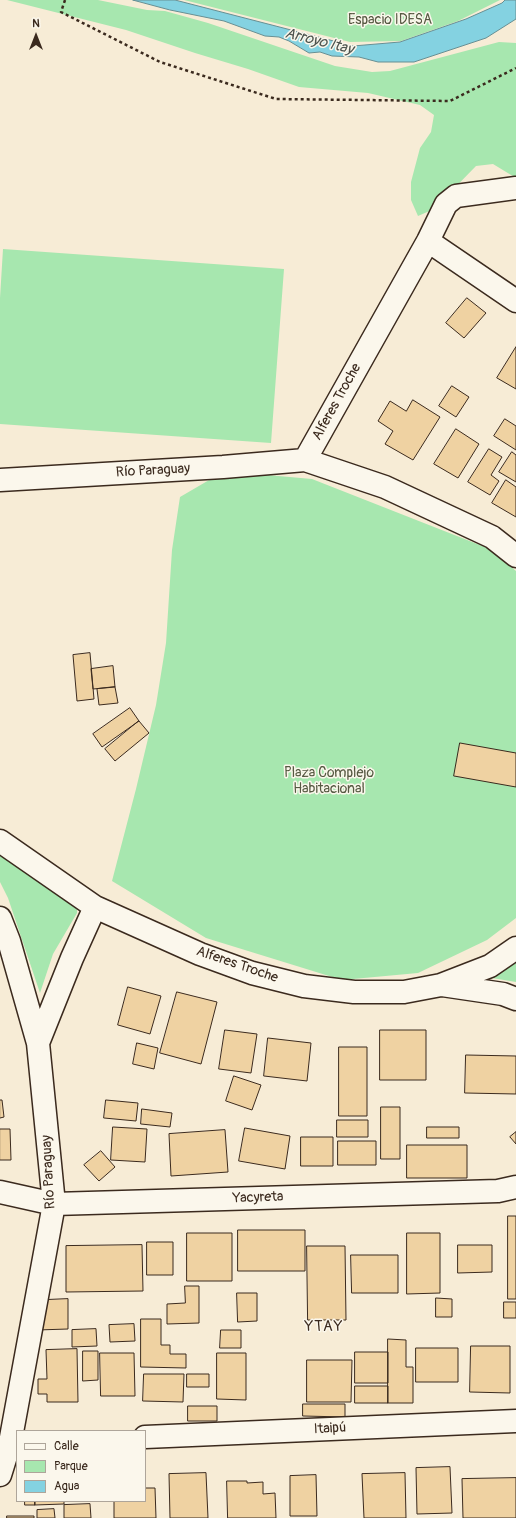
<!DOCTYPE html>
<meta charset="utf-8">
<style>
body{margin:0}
#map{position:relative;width:516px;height:1518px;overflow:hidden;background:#f7ecd6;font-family:Pangolin,sans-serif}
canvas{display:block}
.legend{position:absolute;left:16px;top:1430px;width:130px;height:72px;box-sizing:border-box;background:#fbf7ec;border:1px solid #aea59a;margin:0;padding:5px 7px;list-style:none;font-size:12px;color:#3b2a1e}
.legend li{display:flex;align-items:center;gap:8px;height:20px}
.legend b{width:20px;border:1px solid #aea59a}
.north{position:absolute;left:16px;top:16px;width:40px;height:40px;-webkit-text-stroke:3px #fbf7ec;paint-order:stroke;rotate:0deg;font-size:11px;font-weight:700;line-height:16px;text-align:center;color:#3b2a1e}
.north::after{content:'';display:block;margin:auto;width:14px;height:18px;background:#3b2a1e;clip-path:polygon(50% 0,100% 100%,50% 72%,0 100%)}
</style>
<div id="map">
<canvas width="516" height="1518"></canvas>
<ul class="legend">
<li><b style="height:5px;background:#fbf7ec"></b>Calle</li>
<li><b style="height:11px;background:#a7e7af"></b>Parque</li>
<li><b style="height:11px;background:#84d2e1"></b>Agua</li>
</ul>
<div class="north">N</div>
</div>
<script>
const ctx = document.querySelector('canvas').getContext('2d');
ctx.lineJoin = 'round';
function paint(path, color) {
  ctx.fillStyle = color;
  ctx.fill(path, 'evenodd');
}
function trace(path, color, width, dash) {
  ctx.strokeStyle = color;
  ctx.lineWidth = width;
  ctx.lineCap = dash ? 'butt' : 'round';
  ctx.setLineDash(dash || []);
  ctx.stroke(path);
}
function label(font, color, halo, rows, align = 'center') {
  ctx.font = font + ' Pangolin,sans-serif';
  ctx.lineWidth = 3;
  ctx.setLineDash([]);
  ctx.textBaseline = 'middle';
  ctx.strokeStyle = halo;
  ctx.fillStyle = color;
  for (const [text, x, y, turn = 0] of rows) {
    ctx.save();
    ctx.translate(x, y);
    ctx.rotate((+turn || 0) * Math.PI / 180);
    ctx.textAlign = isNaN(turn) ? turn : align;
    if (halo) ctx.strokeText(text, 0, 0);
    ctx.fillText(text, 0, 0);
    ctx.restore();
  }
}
paint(new Path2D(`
 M7 0H98L147 10 165 11 208 23 335 66 372 72 390 71 499 42 516 43V178L493 164 476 166 434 209 418 216 411 200V182L420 148 431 132 434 115 420 105 368 93 299 87 248 69 195 53 126 30Z
 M184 0H500L458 21 401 41 350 42Z
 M3 249 284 269 271 443 0 424V298Z
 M256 474 312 479 490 549 516 571V918L487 940 418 973 342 980 206 938 112 881 136 789 156 705 166 643 172 550 180 497 216 476Z
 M0 852 77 908V913L53 954 40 993 8 898 0 882Z
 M516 961V982L492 978V975Z`), '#a7e7af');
const water = new Path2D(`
 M133 0H175L353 46 400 42 466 19 502 3 505 0H516V19L486 38 414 62H378L359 57 332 56 320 52 309 53 289 41 279 37 265 36 224 21 170 10Z`);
paint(water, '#84d2e1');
trace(water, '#678f93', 1);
const building = new Path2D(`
 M467 298 486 313 464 338 446 323Z
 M516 347V389L497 378Z
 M452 386 469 397 456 417 439 406Z
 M413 400 440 417 413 460 385 444 393 431 378 421 390 401 406 411Z
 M505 419 516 426V450L494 436Z
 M456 429 479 444 458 478 434 464Z
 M489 449 502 457 491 475 499 481 490 495 468 482Z
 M512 452 516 455V482L499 472Z
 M506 480 516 487V517L492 503Z
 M90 653 94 699 77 701 73 655Z
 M113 666 115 687 93 689 91 669Z
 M115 687 118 703 99 705 97 689Z
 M130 708 139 721 102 747 93 734Z
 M139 721 149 733 115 761 105 749Z
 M460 743 516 753V787L454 776Z
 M128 987 161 996 150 1034 118 1025Z
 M177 992 217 1002 201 1064 160 1053Z
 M225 1030 257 1034 251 1073 219 1069Z
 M380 1030H426V1080H380Z
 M268 1038 311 1043 307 1081 264 1076Z
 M137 1043 158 1048 154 1069 133 1064Z
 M339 1047H367V1116H339Z
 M466 1055 516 1056V1094L465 1093Z
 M234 1076 261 1085 252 1110 226 1101Z
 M0 1100H2L4 1117 0 1118Z
 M106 1100 138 1103 136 1121 104 1118Z
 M381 1107H400V1159H381Z
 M142 1109 172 1113 170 1127 141 1124Z
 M337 1120H368V1137H337Z
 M113 1127 147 1129 145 1162 111 1160Z
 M427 1127H459V1138H427Z
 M245 1128 290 1136 285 1169 239 1161Z
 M0 1129H10L11 1160H0Z
 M225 1130 228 1172 171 1176 169 1134Z
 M516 1132V1144L510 1137Z
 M301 1137H333V1166H301Z
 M338 1141H376V1165H338Z
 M407 1145H467V1178H407Z
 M101 1151 115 1167 99 1181 84 1165Z
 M508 1216H516V1299H508Z
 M238 1230H305V1271H238Z
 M187 1233H232V1281H187Z
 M407 1233H440V1293L407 1294Z
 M147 1242H173V1275H147Z
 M142 1245 143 1291 66 1292V1246Z
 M458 1245H492V1272L458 1273Z
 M307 1246H345L346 1320H308Z
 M351 1255H398V1293H352Z
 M185 1286H199V1323L167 1324V1304L185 1303Z
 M237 1293H257V1321L238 1322Z
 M436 1298 452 1299V1317H436Z
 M68 1299V1329L37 1330 45 1300Z
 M504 1302H516V1318H504Z
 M141 1319H161V1345H170V1354H186V1368L141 1367Z
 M134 1324 135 1341 110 1342 109 1325Z
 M96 1329 97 1346 72 1347V1330Z
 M221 1330H241V1348H220Z
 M388 1339 406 1340V1367H413V1403H388Z
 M471 1346H510V1393L470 1392Z
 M416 1348H458V1382H416Z
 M77 1349 78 1402H47V1394H38V1379H47L46 1350Z
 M83 1351H98V1380L83 1381Z
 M355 1352H388V1383H355Z
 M100 1353H134L135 1396H101Z
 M217 1353H246V1400L217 1399Z
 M307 1360H352L351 1402H307Z
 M144 1374H184L183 1402 143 1401Z
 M187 1374H209V1387H187Z
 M355 1386H388V1403H355Z
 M303 1404H345V1417L303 1416Z
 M188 1406H217V1421H188Z
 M450 1467 452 1513 417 1514 416 1468Z
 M206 1473 208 1518H170L169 1474Z
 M405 1473 406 1518H364L362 1474Z
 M316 1475 317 1516H290V1476Z
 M516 1478V1518H463L462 1479Z
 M227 1481H247V1483L263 1482V1494L275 1493 276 1518H228Z
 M145 1488H155L156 1518H114V1501H145Z
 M25 1501H35V1505H25Z
 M35 1501H64V1504L35 1505Z
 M90 1504 91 1518H64V1505Z
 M54 1509 55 1518H37V1510Z
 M7 1516H34V1518H7Z`);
paint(building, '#efd2a2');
trace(building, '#3b2a1e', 1);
const minor = new Path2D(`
 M428 241 516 301
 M305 460 428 241 446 204 456 196 516 188
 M0 480 223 467 305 460 385 487 492 537 516 556
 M0 841 95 907 200 954 252 973 304 986 354 992H404L441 985 490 966 516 948
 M0 918 9 941 38 1043 54 1204 10 1443 0 1475
 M442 985 503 994 516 999
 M38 1043 72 958 95 907
 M0 1192 54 1204 498 1191 516 1187
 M145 1437 516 1421`);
trace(minor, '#3b2a1e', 25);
trace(new Path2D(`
 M65 0 61 12 160 62 276 99 450 101 516 68`), '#3b2a1e', 2.5, [3, 3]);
trace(minor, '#fbf7ec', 22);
label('14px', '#565942', '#fbf7ec', [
 ["Espacio IDESA",390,20],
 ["Plaza Complejo",329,773],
 ["Habitacional",329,789]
]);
label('14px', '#3b2a1e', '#fbf7ec', [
 ["Alferes Troche",337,402,-61],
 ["Río Paraguay",153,471,-3],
 ["Alferes Troche",237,965,19],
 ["Río Paraguay",49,1172,-93],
 ["Yacyreta",258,1198,-2],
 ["Itaipú",330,1429,-3]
]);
label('italic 15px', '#4d544f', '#fbf7ec', [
 ["Arroyo Itay",319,42,14]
]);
ctx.letterSpacing = '1px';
label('15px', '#3b2a1e', '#fbf7ec', [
 ["YTAY",324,1327]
]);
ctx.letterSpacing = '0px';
</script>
